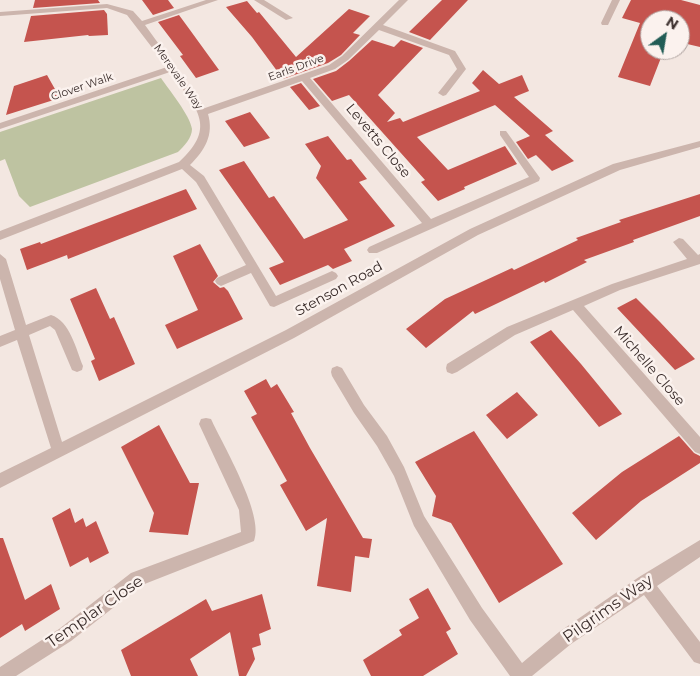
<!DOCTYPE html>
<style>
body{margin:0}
#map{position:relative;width:700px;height:676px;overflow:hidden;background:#f3e7e1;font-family:Montserrat,sans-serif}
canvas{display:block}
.north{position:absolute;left:640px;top:10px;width:50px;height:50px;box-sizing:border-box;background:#fbf2ee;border:1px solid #aea3a0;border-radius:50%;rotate:32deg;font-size:14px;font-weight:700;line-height:20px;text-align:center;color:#3a2d2b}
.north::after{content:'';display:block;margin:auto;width:18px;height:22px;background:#215c55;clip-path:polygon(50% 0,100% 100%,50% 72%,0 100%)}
</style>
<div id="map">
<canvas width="700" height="676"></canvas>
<div class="north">N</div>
</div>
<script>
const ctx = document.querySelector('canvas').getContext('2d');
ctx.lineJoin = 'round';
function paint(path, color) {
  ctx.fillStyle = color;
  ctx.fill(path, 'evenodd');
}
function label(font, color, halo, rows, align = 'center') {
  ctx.font = font + ' Montserrat,sans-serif';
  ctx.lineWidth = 5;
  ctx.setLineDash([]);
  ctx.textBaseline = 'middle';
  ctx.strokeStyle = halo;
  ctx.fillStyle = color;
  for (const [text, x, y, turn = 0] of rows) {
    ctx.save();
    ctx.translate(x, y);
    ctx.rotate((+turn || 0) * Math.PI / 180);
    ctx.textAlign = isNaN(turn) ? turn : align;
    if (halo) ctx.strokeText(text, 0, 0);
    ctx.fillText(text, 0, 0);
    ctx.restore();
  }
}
paint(new Path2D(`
 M161 78C169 90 190 115 192 129 192 138 184 146 178 152L30 207 19 196 5 159 0 161V132Z`), '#bec3a1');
paint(new Path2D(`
 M35 0H98L100 3 33 8Z
 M142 0H168L174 8 153 15Z
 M442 0H468L430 40 409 32Z
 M631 0H681L700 5V47L683 43 680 49V20H650V50H664L650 86 618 77 640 23 622 18Z
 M247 1 257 13 259 12 296 57 349 9 370 16 353 33 360 35 341 55 328 63 283 79 252 37 226 7Z
 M104 10 107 14 108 35 89 36 88 35 24 42 31 16Z
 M179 15 190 30 219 70 196 78 180 56 183 55 158 22Z
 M372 40 394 47 401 40 423 48 378 95 395 113 387 122 400 118 403 122 480 91 472 83 483 70 499 84 522 75 529 91 514 97 553 131 545 135 574 161 552 171 536 155 528 159 516 142 530 136 495 105 417 137 448 170 505 146 517 164 464 187 465 189 438 201 421 182 425 180 349 95 332 101 313 79 336 71 349 61Z
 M47 75 60 98 6 115 14 86Z
 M301 83 320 106 309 110 290 87Z
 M250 112 270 138 244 147 225 121Z
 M328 136 347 160 351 159 367 179 359 182 395 226 344 249 352 261 333 269 328 265 280 285 269 268 284 262 219 170 244 161 269 198 274 196 304 239 348 220 316 178 321 166 305 144Z
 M186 189 197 209 68 259 67 255 27 270 20 249 40 242 41 244Z
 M700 194V216L633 240 634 242 584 260 587 262 545 283 544 281 475 314 473 311 426 348 406 329 445 299 512 268 514 270 578 240 576 238 621 222 619 220Z
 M200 244 218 276 213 282 220 288 224 287 228 291 243 319 177 349 165 325 198 310 173 256Z
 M96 288 110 319 114 317 135 364 99 381 91 361 95 359 70 299Z
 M636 298 660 322 695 359 675 370 617 308Z
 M551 330 581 364 622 414 599 427 530 342Z
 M266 379 271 388 277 384 294 412 291 413 310 448 363 538 372 539 369 558 355 556 351 592 317 586 327 518 306 531 280 485 287 481 251 417 257 414 244 391Z
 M517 392 538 415 507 439 486 415Z
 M159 425 190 483H199L188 535 149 532 154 513 121 447Z
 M474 431 563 564 499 603 451 523 432 516 436 496 415 462Z
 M679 436 694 453 700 456V463L641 501 596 540 572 513 622 472Z
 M70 508 75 523 83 518 86 527 96 521 109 553 90 563 88 557 70 567 52 518Z
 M0 538H3L25 600 51 584 60 609 25 631 22 624 0 638Z
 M428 588 451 629 446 632 458 654 423 676H371L363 660 402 635 399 630 419 618 409 599Z
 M262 594 271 629 259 634 261 645 252 648 255 659 246 676H239L230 632 190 659 198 676H131L121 650 206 599 212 611Z`), '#c5544e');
paint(new Path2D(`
 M206 0H218L145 25 205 108 329 65 342 56 399 0H408L383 25 455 51 466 69 446 95 443 96 438 93 457 69 449 55 379 30 348 60 335 69 310 78 431 219 529 177 500 135V131H506L540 178 539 181 377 253H369L367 250 369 247 422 223 302 81 208 114C214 135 205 150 190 165L204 176 276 296 332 271 336 273 338 276 336 279 274 307 270 306 251 273 221 286 217 284 215 281 217 278 246 265 196 182 182 169 0 240V231L179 162C219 126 195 107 170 72L0 129V123L167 67 127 15 107 8 0 16V12L107 4 133 11 142 21Z
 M254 0H264L293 18 286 20Z
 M612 0H620L608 25H602L601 23Z
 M700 141V147L620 170 478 235 294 338 0 488V473L51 448 17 340 0 347V336L15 330 0 279V254L6 259 26 325 51 315C70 321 76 349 83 366L82 370 77 372 72 370 55 330 50 326 29 335 62 442 286 330 470 229 613 164Z
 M679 238 683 239 698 255 700 254V264L620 290 584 306 700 437V454L695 452 573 310 515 335 457 372 452 374 447 372 446 368 447 364 507 327 612 284 687 259 673 242Z
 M337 366 342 368 364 405 387 436 404 467 424 516 482 608 522 663 559 632 639 577 700 540V557L657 586 700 642V664L694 662 644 595 571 644 532 676H510L470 620 414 526 394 476 377 446 354 413 332 376 331 372 332 368Z
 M206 418 211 419C223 445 265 516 254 541L142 585 71 641 16 676H0V667L59 629 131 573 241 532 239 510 199 424 201 419Z`), '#ccb5ad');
label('11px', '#3a2d2b', '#fbf2ee', [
 ["Earls Drive",296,68,-20],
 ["Merevale Way",178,77,55],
 ["Clover Walk",82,87,-19]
]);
label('14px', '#3a2d2b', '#fbf2ee', [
 ["Levetts Close",378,141,50],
 ["Stenson Road",339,289,-29],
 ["Michelle Close",649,366,49]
]);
label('16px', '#3a2d2b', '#fbf2ee', [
 ["Pilgrims Way",608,609,-35],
 ["Templar Close",95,612,-35]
]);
</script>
